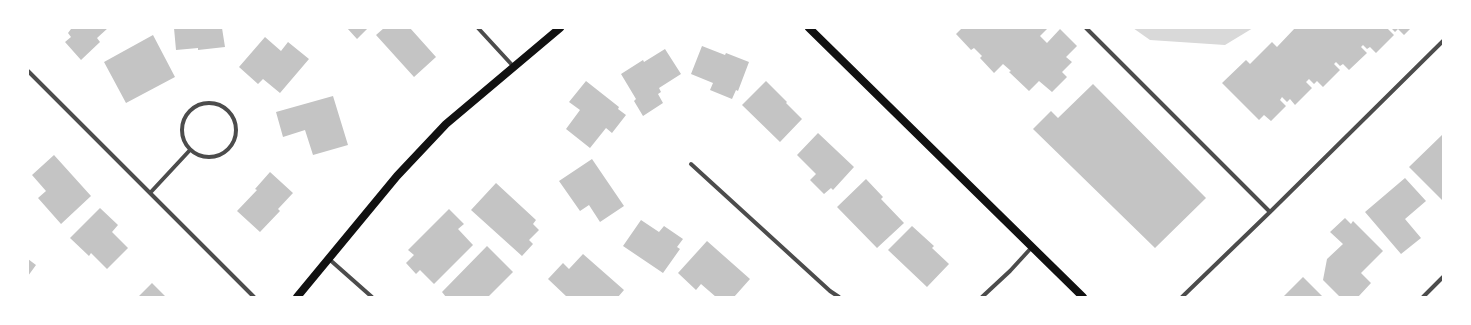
<!DOCTYPE html>
<style>
body{margin:0}
#map{position:relative;width:1471px;height:325px;overflow:hidden;background:#fff;font-family:"Sofia Sans Condensed",sans-serif}
canvas{display:block}
.frame{position:absolute;inset:0;border:29px solid #fff;pointer-events:none}
</style>
<div id="map">
<canvas width="1471" height="325"></canvas>
<div class="frame"></div>
</div>
<script>
const ctx = document.querySelector('canvas').getContext('2d');
ctx.lineJoin = 'round';
function paint(path, color) {
  ctx.fillStyle = color;
  ctx.fill(path, 'evenodd');
}
function trace(path, color, width, dash) {
  ctx.strokeStyle = color;
  ctx.lineWidth = width;
  ctx.lineCap = dash ? 'butt' : 'round';
  ctx.setLineDash(dash || []);
  ctx.stroke(path);
}
paint(new Path2D(`
 M1133 28H1253L1225 45 1150 40Z`), '#d9d9d9');
paint(new Path2D(`
 M70 28H108L97 38 100 42 81 60 65 42 71 37 68 33 71 29Z
 M174 28H222L225 47 198 50V48L176 50Z
 M347 28H368L357 39Z
 M384 28H410L436 57 414 77 376 35Z
 M962 28H1048L1040 36 1047 43 1060 29 1077 46 1066 57 1072 62 1062 72 1067 77 1052 92 1039 81 1029 91 1009 72 1011 71 1003 64 994 73 980 58 982 56 974 48 971 50 956 34Z
 M1295 28H1387L1394 35 1376 53 1370 47 1367 49 1363 45 1361 47 1367 53 1349 70 1343 64 1340 66 1336 62 1334 64 1340 70 1323 87 1317 81 1314 84 1309 79 1306 82 1312 88 1295 105 1290 99 1287 102 1282 97 1280 100 1286 106 1271 121 1264 115 1259 120 1222 83 1246 60 1250 64 1272 42 1277 47Z
 M1391 28H1411L1404 35 1398 29 1395 32Z
 M153 35 175 77 126 103 104 62Z
 M265 37 281 51 288 42 309 59 280 93 263 79 258 84 239 67Z
 M702 46 725 55 726 53 749 62 738 91 736 90 732 99 710 90 713 83 691 74Z
 M665 49 681 74 659 88 661 92 658 94 663 103 643 116 634 101 636 99 621 74 643 60 644 62Z
 M586 81 619 107 618 109 626 115 612 133 606 128 590 148 566 129 580 110 569 102Z
 M766 81 787 102 786 103 802 119 780 142 742 105Z
 M1093 84 1206 198 1155 248 1033 129 1051 111 1058 118Z
 M333 96 348 145 313 155 305 130 283 137 276 112Z
 M818 133 854 167 833 190 831 188 824 194 810 180 816 174 797 155Z
 M1443 134V201L1409 167Z
 M54 155 91 196 61 224 38 198 46 191 32 175Z
 M592 159 624 206 600 222 589 205 580 211 559 181Z
 M270 172 293 193 278 209 280 211 260 232 237 211 257 190 255 189Z
 M1405 178 1426 201 1405 219 1421 238 1401 254 1365 212Z
 M866 179 883 197 881 199 904 223 877 248 837 207Z
 M496 183 536 220 533 224 539 230 529 240 533 244 522 256 471 210Z
 M100 208 118 225 112 232 128 248 107 269 91 253 89 256 70 238Z
 M449 209 464 224 458 229 473 245 434 284 420 270 416 274 406 263 414 255 408 250Z
 M1345 218 1351 224 1353 221 1383 251 1361 273 1371 283 1358 297H1340L1323 280 1327 259 1343 244 1330 232Z
 M641 220 659 232 664 226 683 239 677 247 680 249 663 273 623 246Z
 M912 226 934 246 932 248 949 264 927 287 888 250Z
 M707 241 750 279 734 297H716L701 284 696 290 678 273Z
 M487 246 513 272 488 297H446L442 292Z
 M583 254 624 290 618 297H567L548 279 563 263 569 269Z
 M28 259 36 265 28 276Z
 M1303 277 1323 297H1283Z
 M152 283 166 297H138Z`), '#c4c4c4');
trace(new Path2D(`
 M478 28 513 66
 M1086 28 1270 212
 M28 71 254 297
 M182 130a27 27 0 1 1 54 0a27 27 0 1 1-54 0Z
 M691 164 830 291 839 297
 M150 193 190 150
 M329 259 372 297
 M982 297 1010 271 1032 247
 M1182 297 1270 212 1443 41
 M1423 297 1443 277`), '#4c4c4c', 4);
trace(new Path2D(`
 M809 28 1083 297
 M297 297 397 176 446 124 560 28`), '#111', 8);
</script>
